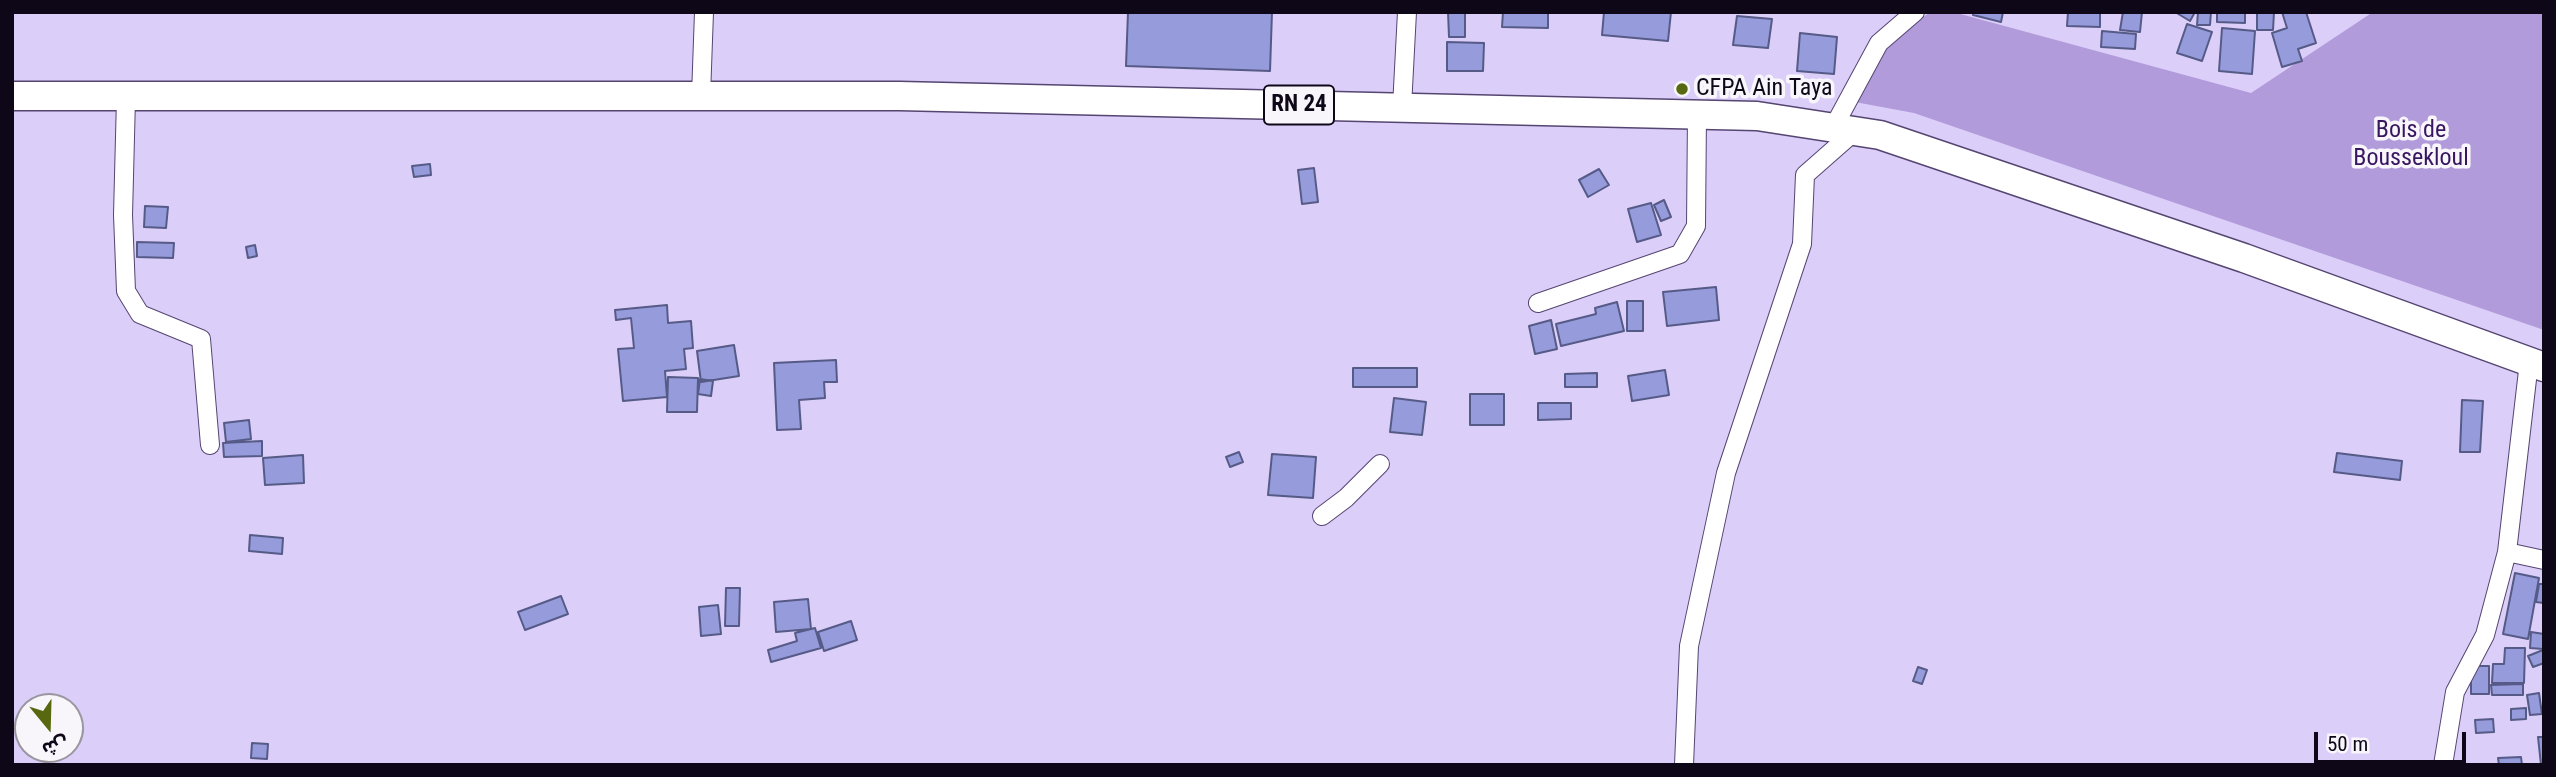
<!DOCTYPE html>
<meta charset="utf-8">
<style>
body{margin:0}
#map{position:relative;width:2556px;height:777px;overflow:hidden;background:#dbcef8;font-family:"Roboto Condensed","Noto Sans Arabic",sans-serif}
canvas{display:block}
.frame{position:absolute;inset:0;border:14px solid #0e0718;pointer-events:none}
.north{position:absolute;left:14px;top:693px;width:70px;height:70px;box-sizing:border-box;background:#f8f6fb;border:2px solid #9a96a0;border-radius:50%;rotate:161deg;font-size:19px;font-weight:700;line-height:28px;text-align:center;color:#0e0718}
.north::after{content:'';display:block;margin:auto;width:24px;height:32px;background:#586810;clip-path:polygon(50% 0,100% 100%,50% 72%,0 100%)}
.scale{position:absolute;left:2314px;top:732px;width:152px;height:32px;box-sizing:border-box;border:4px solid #0e0718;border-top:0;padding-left:9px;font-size:21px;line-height:24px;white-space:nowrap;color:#0e0718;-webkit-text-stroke:5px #f8f6fb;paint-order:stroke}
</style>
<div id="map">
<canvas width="2556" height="777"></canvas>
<div class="frame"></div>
<div class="north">ش</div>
<div class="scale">50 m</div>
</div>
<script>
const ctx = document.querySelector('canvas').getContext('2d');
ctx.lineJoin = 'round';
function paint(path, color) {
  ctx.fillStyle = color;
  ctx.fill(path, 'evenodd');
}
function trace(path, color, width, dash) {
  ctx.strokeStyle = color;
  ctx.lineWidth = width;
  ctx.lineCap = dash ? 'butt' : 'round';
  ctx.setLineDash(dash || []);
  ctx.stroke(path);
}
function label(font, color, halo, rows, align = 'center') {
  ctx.font = font + ' "Roboto Condensed",sans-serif';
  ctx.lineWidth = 7;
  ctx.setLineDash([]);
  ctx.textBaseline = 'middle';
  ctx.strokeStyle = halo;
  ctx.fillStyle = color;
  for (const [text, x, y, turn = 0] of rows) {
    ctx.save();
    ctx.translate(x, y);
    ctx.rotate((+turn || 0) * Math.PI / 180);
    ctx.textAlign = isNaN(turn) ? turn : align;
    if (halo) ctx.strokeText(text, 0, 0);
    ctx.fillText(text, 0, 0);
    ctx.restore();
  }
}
paint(new Path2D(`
 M1930 12H1953L2251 93 2373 12H2544V330L1914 113 1844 100 1872 57Z`), '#b19bdb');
const building = new Path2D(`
 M1128 12H1272L1270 71 1126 66Z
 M1448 12H1465V37H1449Z
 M1503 12H1548V28L1502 27Z
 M1604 12H1671L1668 41 1602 35Z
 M1974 12H2003L2001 22 1973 15Z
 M2068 12H2100V27L2067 26Z
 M2123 12H2142L2140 32 2120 30Z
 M2175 12H2195L2190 21Z
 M2198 12H2211L2210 25H2197Z
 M2217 12H2245V23L2217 22Z
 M2257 12H2274L2273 30H2257Z
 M2282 12H2306L2316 43 2298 49 2302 61 2282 67 2272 33 2287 28Z
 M1737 16 1772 19 1768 48 1733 45Z
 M2187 24 2212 32 2202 61 2177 53Z
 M2222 28 2255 31 2252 74 2219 71Z
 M2102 31 2136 34 2135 49 2101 47Z
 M1800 33 1837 37 1834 74 1797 71Z
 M1447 42 1484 43 1483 71H1447Z
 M430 164 431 175 414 177 412 166Z
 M1314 168 1318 202 1302 204 1298 170Z
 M1599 169 1609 185 1588 197 1579 180Z
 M1664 200 1671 217 1661 221 1654 205Z
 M1651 203 1661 235 1637 242 1628 209Z
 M145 206 168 207 166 228 144 227Z
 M137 242 174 243 173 258 137 257Z
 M255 245 257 256 248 258 246 247Z
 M1716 287 1719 320 1667 326 1663 292Z
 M1627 301H1643V331H1627Z
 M1617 302 1624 331 1561 346 1556 324 1596 314 1595 308Z
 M667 305 668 323 691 321 693 348 684 349 686 369 665 371 667 397 623 401 618 349 634 348 631 318 616 320 615 310Z
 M1551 320 1557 349 1535 354 1529 326Z
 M734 345 739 376 701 382 697 351Z
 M836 360 837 382H824L825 398 799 400 801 429 777 430 774 363Z
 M1353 368H1417V387H1353Z
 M1665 370 1669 395 1632 401 1628 376Z
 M1597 373V387H1565V374Z
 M668 377 698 378 697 412H667Z
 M700 379 713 381 711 396 698 394Z
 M1470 394H1504V425H1470Z
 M1394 398 1426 402 1422 435 1390 432Z
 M2462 400 2483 401 2480 452H2460Z
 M1538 403H1571V419L1538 420Z
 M249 420 251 439 226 442 224 423Z
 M262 441V456L224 457 223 443Z
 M1239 452 1243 462 1230 467 1226 457Z
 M2337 453 2402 461 2400 480 2334 472Z
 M1272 454 1316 457 1313 498 1268 495Z
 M303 455 304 483 265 485 263 458Z
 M250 535 283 538 282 554 249 551Z
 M2515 573 2539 578 2528 639 2503 634Z
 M2539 584H2544V603L2536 602Z
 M726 588H740L739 626H725Z
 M561 596 568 614 525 630 518 612Z
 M808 599 811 629 776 632 774 602Z
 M718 605 721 634 701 636 699 607Z
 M851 621 857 640 824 651 818 632Z
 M815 628 821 648 771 662 768 650 797 641 795 633Z
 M2531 632 2544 634 2543 649 2530 648Z
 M2505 648H2525L2524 683H2492L2493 664H2504Z
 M2543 650 2544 663 2533 667 2528 656Z
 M2471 666H2489V694H2471Z
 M1918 667 1927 670 1922 684 1913 681Z
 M2523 684V695H2492L2491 685Z
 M2539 693 2542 714 2530 715 2527 695Z
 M2526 708V719L2511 720V709Z
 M2493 719 2494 732 2476 733 2475 720Z
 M2538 737H2544V765H2541Z
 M252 743 268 744 267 759 251 758Z
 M2521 757 2522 765H2499L2498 758Z`);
paint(building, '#969cdb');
trace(building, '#565a87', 2);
const street = new Path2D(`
 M701 96 704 12
 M126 98 123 215 126 291 140 314 201 339 210 445
 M1402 107 1407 12
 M1833 128 1879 43 1915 12
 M1538 303 1680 254 1696 226 1697 114
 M1322 516 1346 498 1380 464
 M2507 552 2544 560
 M1684 765 1689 646 1726 473 1802 244 1805 175 1855 131
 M2443 765 2455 692 2485 635 2507 552 2529 362`);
const primary = new Path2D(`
 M12 96H899L1757 116 1880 135 2244 258 2544 367`);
trace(street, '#554571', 20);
trace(primary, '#554571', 31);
trace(street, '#fff', 18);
trace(primary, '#fff', 28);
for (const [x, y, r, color] of [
 [1682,89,7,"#586810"]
]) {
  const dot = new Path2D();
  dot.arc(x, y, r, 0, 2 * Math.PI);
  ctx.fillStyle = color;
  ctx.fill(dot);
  trace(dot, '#f8f6fb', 2.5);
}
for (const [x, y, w] of [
 [1299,105,70]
]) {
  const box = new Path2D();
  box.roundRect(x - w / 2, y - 19.5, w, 39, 5);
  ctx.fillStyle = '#f8f6fb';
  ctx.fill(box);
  trace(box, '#0e0718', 2);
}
label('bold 23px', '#0e0718', null, [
 ["RN 24",1299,105]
]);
label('24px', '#0e0718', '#f8f6fb', [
 ["CFPA Ain Taya",1696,89]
], 'left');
label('24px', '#37155f', '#f8f6fb', [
 ["Bois de",2411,131],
 ["Boussekloul",2411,159]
]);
</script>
